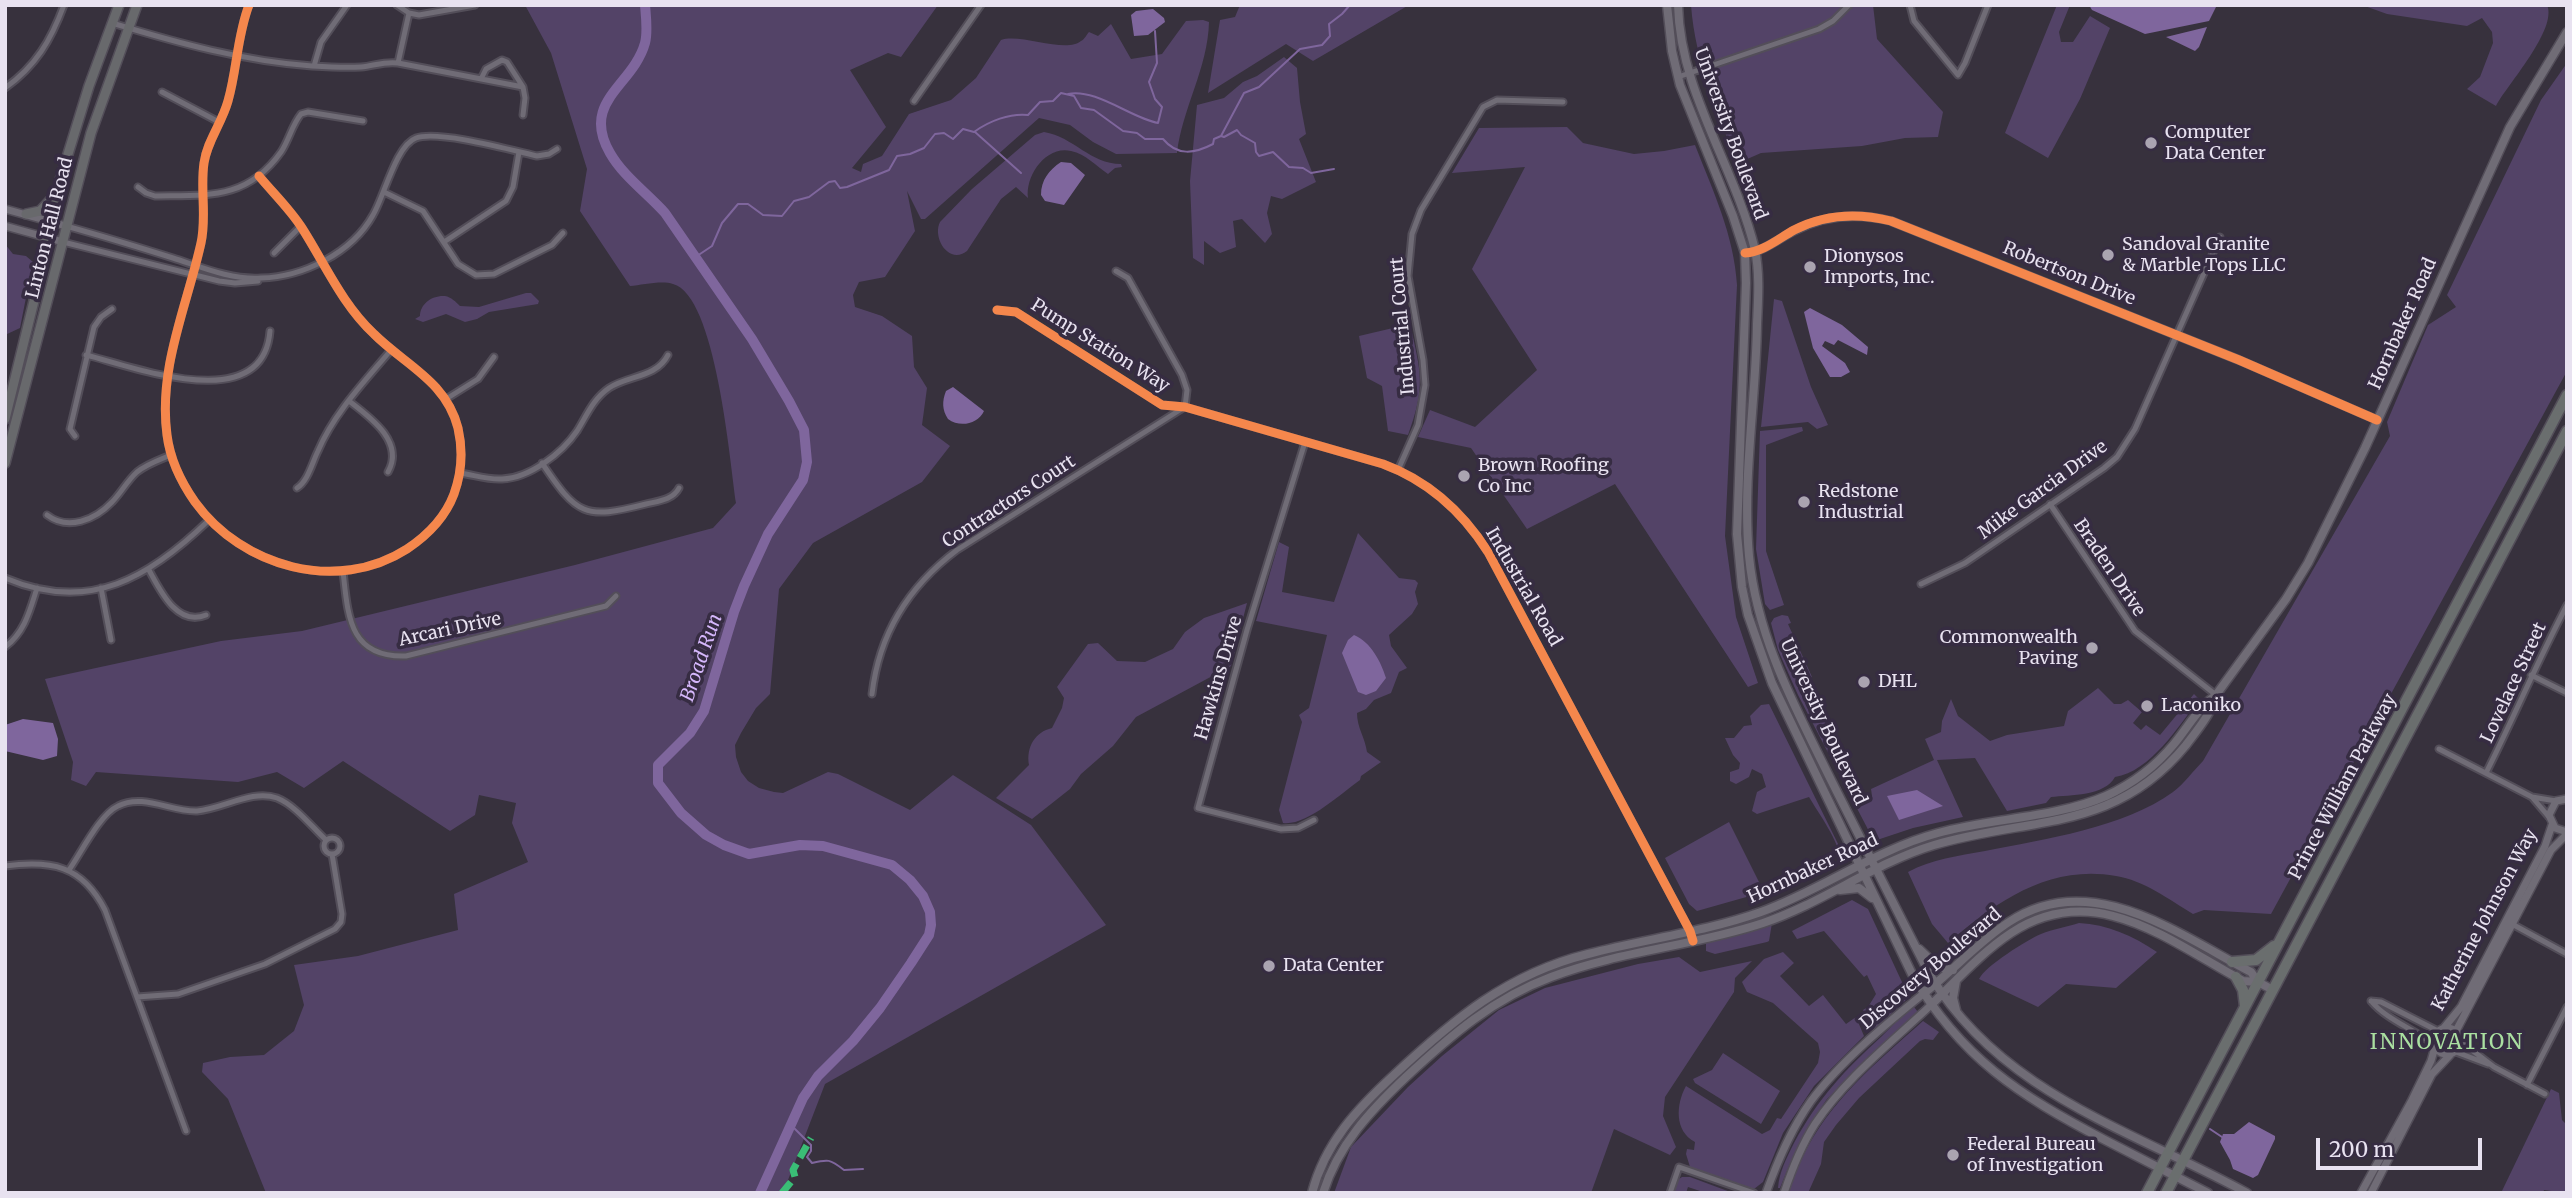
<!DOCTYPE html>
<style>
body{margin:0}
#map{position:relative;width:2572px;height:1198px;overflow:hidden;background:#37313d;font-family:Merriweather,serif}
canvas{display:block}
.frame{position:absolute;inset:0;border:7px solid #e8e2f0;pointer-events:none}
.scale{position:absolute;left:2316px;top:1138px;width:166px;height:32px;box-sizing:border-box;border:4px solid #e8e2f0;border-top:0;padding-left:9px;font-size:21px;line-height:24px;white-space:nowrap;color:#e8e2f0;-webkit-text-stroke:5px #362c42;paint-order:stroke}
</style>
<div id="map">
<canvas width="2572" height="1198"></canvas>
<div class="frame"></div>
<div class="scale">200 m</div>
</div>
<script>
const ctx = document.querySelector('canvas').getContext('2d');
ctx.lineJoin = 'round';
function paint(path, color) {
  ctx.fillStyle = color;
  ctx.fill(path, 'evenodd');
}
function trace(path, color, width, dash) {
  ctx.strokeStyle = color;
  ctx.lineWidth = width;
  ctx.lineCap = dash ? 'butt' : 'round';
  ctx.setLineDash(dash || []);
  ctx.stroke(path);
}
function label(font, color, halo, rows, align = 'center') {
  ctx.font = font + ' Merriweather,serif';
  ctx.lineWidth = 7;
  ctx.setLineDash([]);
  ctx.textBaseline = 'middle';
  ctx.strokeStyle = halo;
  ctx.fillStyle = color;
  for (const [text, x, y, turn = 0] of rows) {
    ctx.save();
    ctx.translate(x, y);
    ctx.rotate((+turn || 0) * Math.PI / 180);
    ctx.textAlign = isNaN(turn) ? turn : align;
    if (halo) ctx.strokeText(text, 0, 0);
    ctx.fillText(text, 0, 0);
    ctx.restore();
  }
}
paint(new Path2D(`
 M525 5H938L901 57 888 53 850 70 886 127 852 168 861 172 863 164 882 156 909 114 951 100 976 78 1001 40C1021 33 1066 54 1081 41 1085 39 1086 35 1089 32L1098 36 1111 24 1131 59 1162 54 1186 21 1203 20 1209 22C1208 68 1182 109 1177 153L1116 154 1093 142 1070 125 1039 118 925 219H921L907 191 915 231 885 277 859 282 853 295 855 307 882 316 912 336 914 367 927 388 922 425 950 446 922 482 813 543 779 589 770 694 756 708 741 733 735 745 736 757 741 772 748 781 759 788 774 792 783 793 828 772 838 774 910 810 953 775 1031 825 1106 925 825 1084 783 1193H266L228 1099 202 1072 203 1063 230 1057 264 1055 294 1031 304 1005 294 965 358 956 458 930 454 894 528 862 512 823 516 803 479 795 475 815 450 831 343 761 304 788 277 772 238 782 96 772 86 786 71 780 73 762 45 679 221 641 302 631 575 565 713 528 736 503C730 462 716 295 673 284 662 280 642 285 630 286L580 211 587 169 551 53Z
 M1240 5H1409L1313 61 1286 44 1208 93 1220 20 1235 17Z
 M1691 5H1873L1877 39 1943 112 1938 137 1905 138 1862 146 1761 153 1745 160 1739 170C1720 116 1695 63 1691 5Z
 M2057 5H2070L2059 32 2061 42H2073L2090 16 2110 28 2080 99 2048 158 2005 133Z
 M2362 5H2547C2558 29 2507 85 2496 106L2467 89 2480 77 2493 43 2492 32 2482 18 2467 26 2387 14Z
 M1284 57 1297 68 1300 102 1306 134 1299 139 1316 182 1282 199 1271 196 1267 213 1272 234 1265 243 1242 219 1233 221 1236 247 1220 253 1204 241V265L1193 258 1190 181 1197 105 1224 98 1243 82 1257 76Z
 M2567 63V371L2271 914 2204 910 2193 914C2170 900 2143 880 2116 876 2049 864 1996 902 1948 943L1932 924 1908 872C1932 859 1958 856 1985 851 2045 839 2123 828 2173 792 2184 784 2193 771 2203 761L2390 436 2387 422 2428 325 2456 307 2447 295 2541 100Z
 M1567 127 1583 143 1634 154 1664 151 1695 145C1713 191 1734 235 1737 285L1725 536 1736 617 1758 683 1748 687 1615 484 1527 529 1471 448 1418 437 1430 410 1475 427 1537 370 1472 269 1525 167 1452 173 1479 128Z
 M1044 132C1074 137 1090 164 1121 164L1122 167 1115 168 1108 174C1096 166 1086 154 1071 151 1046 145 1025 176 1028 198L1016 187 1001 199 967 251C949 265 932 238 940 222L972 189 1035 135Z
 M5 244 13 254 26 256 33 262 20 328 5 335Z
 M526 293H531L539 301 538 304 489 312 477 319 465 322 446 314 423 322 415 319 420 316C420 304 432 295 445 296 451 297 456 302 460 306L479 307Z
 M1774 299 1782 301 1811 387 1828 425 1817 429 1808 422 1761 427Z
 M1410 324C1421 373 1426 386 1408 435L1388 431 1382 386 1367 378 1359 336Z
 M1802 427 1803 431 1766 445V551L1784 605 1770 610 1765 604 1756 549 1760 431Z
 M1358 533 1399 578 1415 580 1418 583 1415 592 1418 604 1412 614 1389 635 1391 646 1407 668 1399 672 1391 693 1374 700 1366 709 1357 713C1357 728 1365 737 1367 752L1381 762 1361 776 1360 780C1340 794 1307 826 1283 823L1279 810 1302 722 1299 715 1309 708 1327 635 1256 621 1279 542 1289 547 1282 592 1334 602Z
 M1247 603 1231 666 1136 717 1113 746 1081 774 1070 789 1032 819 996 798 1029 765C1026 747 1035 732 1052 728L1062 708 1064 698 1057 687 1088 644 1098 643 1117 661 1145 662 1173 649 1185 632 1204 618Z
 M1782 615 1788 616 1791 623 1788 624 1812 677 1810 679 1834 729 1830 731 1861 800 1872 796 1871 789 1934 760 1925 739 1941 732 1942 721 1951 699 1958 716 1990 741 2007 735 2064 726 2068 711 2098 688 2114 704H2121L2128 700 2142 712 2133 723 2141 730 2146 725 2160 735 2194 694 2199 699C2180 725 2150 772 2115 777 2105 796 2070 795 2051 797L2046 803 2007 811 1975 758 1937 760 1963 817 1913 828 1874 841 1798 695 1778 650 1771 623 1774 618Z
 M1769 704 1842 852 1844 860 1841 862C1839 840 1820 816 1809 797L1757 814 1752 811 1757 792 1766 787 1762 774 1752 769 1749 777 1736 784 1730 781V772L1739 769 1740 763 1733 755 1725 738H1734L1744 726 1752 725 1750 716 1761 705Z
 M1729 822 1764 892 1697 911 1689 904 1665 858Z
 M1852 900 1868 909 1908 995 1907 999 1874 1029 1863 1010 1868 1007 1876 994 1867 975 1864 977 1824 931 1797 939 1792 931Z
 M1772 923 1769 941 1767 942 1715 954 1706 951V943Z
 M2079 923C2107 924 2133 936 2157 952L2116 988 2066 984 2038 1007 1979 979C1985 966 2027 940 2041 934 2053 929 2066 927 2079 923Z
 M1783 952 1794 963 1780 976 1809 1006 1823 995 1846 1024 1856 1017 1864 1036 1814 1086 1783 1133 1763 1182 1754 1189 1690 1167 1686 1154 1687 1149 1694 1150 1695 1142C1674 1131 1676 1104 1686 1086L1762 1134 1770 1130 1777 1118 1781 1119 1818 1063 1820 1052 1818 1043 1773 1003 1747 992 1742 982 1764 959Z
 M1679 957 1700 972 1752 961 1735 978 1734 992 1665 1097 1663 1116 1676 1147 1670 1155 1614 1129 1591 1193H1334L1351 1147 1408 1087 1442 1056 1499 1010 1545 988 1638 964Z
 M1914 1007 1918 1012 1916 1015 1827 1099C1808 1126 1792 1157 1780 1188H1778C1779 1172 1787 1157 1794 1143 1819 1097 1844 1071 1882 1036 1892 1026 1902 1015 1914 1007Z
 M1923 1021 1939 1032 1933 1040 1925 1039 1920 1041 1859 1098 1836 1125 1824 1142 1821 1164 1808 1193H1788C1789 1181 1797 1168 1802 1158 1829 1101 1877 1062 1923 1021Z
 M1723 1053 1780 1091 1761 1124 1695 1083 1693 1079 1712 1070Z
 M2551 1089 2559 1093 2562 1120 2567 1125 2566 1193 2544 1190 2543 1193H2501Z
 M1682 1177H1690L1733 1193H1706L1688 1187 1686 1193H1672L1676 1181Z`), '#534367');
paint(new Path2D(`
 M2089 5H2217L2209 21 2145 34 2092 10Z
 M1153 9 1164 18 1165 22 1148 35 1134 36 1131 15 1136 11Z
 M2207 27 2199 47 2195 51 2166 37Z
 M1061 162 1071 163 1085 175 1064 205 1045 201 1041 195C1041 180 1049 170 1061 162Z
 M1810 308 1842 325 1868 347 1867 355 1838 340 1834 345 1825 341 1822 346 1845 363 1850 372 1841 377H1830L1813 348 1804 312Z
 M953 387 984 411C978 424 960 428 948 419 942 410 942 401 946 391Z
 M1354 635C1371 642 1381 662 1386 678L1376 691 1366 695 1358 692 1342 653 1348 640Z
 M23 719 53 723 58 739 57 756 43 760 5 751V725Z
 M1917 790 1943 806 1899 820 1887 796Z
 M2249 1122 2275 1136V1139L2258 1175 2253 1178 2233 1169 2230 1160 2220 1142 2223 1134H2234Z`), '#7f669d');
trace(new Path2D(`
 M1068 94C1096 88 1131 118 1158 123L1162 107 1155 99 1149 82 1157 63 1155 31
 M975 132 1021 173
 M1221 136 1224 137 1237 130 1241 135 1255 143 1256 152 1259 156 1273 152 1289 167 1303 168 1311 173 1334 169
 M694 258 712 246 722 223 738 204H748L763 215 782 216 794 201 809 197 829 182 835 181 840 188 847 187 889 170 897 156 910 154 924 148 935 134 944 133 953 139 963 129 974 132C989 121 1010 113 1028 115L1040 102 1053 101 1061 93 1074 96 1081 108 1094 110 1123 131 1137 133 1145 139H1163C1177 156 1194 154 1213 144L1214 139 1221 136 1244 93 1259 87 1300 49 1322 45 1330 36 1329 24 1342 14 1350 5
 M790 1124 811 1145V1151L807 1157 812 1163C828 1159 830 1159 844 1170L863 1169
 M2210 1129 2222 1137`), '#7f669d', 2);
trace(new Path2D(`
 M645 5C646 17 648 32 645 43 633 86 580 101 610 153 623 176 647 193 665 213L752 339 789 401 804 430 807 462 803 480 768 534 744 586 734 612 704 711 690 733 658 765V783L681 813 706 835 724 845 749 854 800 845 823 846 892 865 910 880 923 896 930 912 931 925 929 935 911 963 880 1008 853 1041 818 1076 803 1098 760 1193`), '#7f669d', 10);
const minor = new Path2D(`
 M249 5C237 36 237 70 228 101 222 123 207 141 204 163 200 190 207 217 201 243 187 306 158 368 167 435 170 459 181 482 195 502 242 567 337 594 407 549 428 535 445 518 454 494 462 472 463 450 458 428 446 381 405 365 374 334 342 304 325 264 302 228 290 209 273 193 259 176
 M397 5 409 13 419 15 475 5
 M1910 5 1914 21 1958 75 1965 63 1988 5
 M112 23C178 43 243 61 312 66 328 67 345 68 361 67 374 66 384 61 398 63L523 87 525 98 523 115
 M398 63 409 13
 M314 66 321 42 347 5
 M1678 77 1819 29 1833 21 1849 5
 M481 79 486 69 502 60 507 62 523 87
 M5 88C36 66 51 40 64 5
 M162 92 219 122
 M914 101 981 5
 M138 187 146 193 155 196C208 195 247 200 281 152 289 140 292 125 301 114L308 112 363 121
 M384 192 423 211 458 264 476 275 494 274 552 245 563 233
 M66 226C102 236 138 247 173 258 201 267 231 280 261 278 303 277 352 253 373 215 384 197 396 145 416 138 438 130 511 150 537 156L549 154 557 149
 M63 242 219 281 235 283 258 281
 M444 242 506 201 513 187 519 152
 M274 253 301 226
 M1116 271 1128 278 1182 375 1187 390 1185 407
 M997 310 1016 312 1162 405 1185 407 1383 464C1429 481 1462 511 1488 552L1690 931 1693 941
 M86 355C135 367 263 417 270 331
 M446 399 478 379 494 357
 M349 401C370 417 405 442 388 472
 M75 436 70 429 94 327 101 317 112 309
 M1305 442 1247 630 1198 808 1281 829 1298 828 1314 820
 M542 463C577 515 584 520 646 504 658 501 673 500 679 488
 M1398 470 1418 425 1425 385 1423 360 1408 276 1412 234 1421 210 1483 107 1497 100 1563 102
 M460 473C474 475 488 480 502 479 530 478 562 453 577 431 587 415 593 399 609 388 629 375 656 378 668 355
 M297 488C308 481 312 463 318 451 334 413 365 381 391 350
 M2050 504 2135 631 2216 695
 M47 515C68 531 95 520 112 502 121 493 127 481 137 472 147 464 159 460 171 455
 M149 570C160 590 177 627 206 615
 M343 571C348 616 349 658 406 656L606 606 616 596
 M5 578C90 614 150 577 209 520
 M1921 584 1965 563 2104 468 2117 457 2135 429 2220 237
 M101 588 111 640
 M5 647C25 632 30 610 37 588
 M2531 675 2567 693
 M872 694C879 634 909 586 957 550L1183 408
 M2439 749 2532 797 2556 801
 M2486 773C2514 717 2538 660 2567 605
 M2532 797 2549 817
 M324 846a8 8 0 1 1 16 0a8 8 0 1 1-16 0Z
 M5 866C51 860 82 865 105 910L186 1131
 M69 870C81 853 100 814 118 806 143 793 171 812 197 811 223 809 252 789 277 798 295 805 312 827 326 840
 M2512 924 2567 954
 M137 997 178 994 265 964 335 929 341 922 342 914 332 854
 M2371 1001C2387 1020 2414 1029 2434 1045
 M2371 1001 2381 1002 2438 1031
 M2460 1041 2494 1067 2545 1094
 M2456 1052 2488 1064
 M2527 1085 2567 1007
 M1670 1193 1679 1167 1754 1193`);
const tertiary = new Path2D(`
 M5 209 66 226
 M5 226 63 242
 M1752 253C1768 248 1781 237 1796 230 1826 215 1859 213 1891 221L2239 360 2377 420
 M2567 799 2556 801 2549 815 2555 828 2567 832
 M2434 1041a13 13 0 1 1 26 0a13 13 0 1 1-26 0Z
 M2443 1029 2461 1007 2545 846 2552 825
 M2456 1031 2551 850 2567 834
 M1766 1193C1778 1160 1791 1129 1811 1101 1840 1062 1886 1024 1923 994
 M1784 1193C1792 1169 1801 1146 1815 1124 1845 1079 1892 1042 1931 1005
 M2361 1193 2411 1102 2431 1061 2435 1047
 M2371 1193 2432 1074 2450 1055`);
const secondary = new Path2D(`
 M1667 5 1672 51 1680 85 1733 216 1745 253 1746 283 1737 534 1742 587 1748 615 1772 683 1912 974C1961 1058 2019 1095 2103 1139 2138 1157 2173 1175 2208 1193
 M1678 5C1680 93 1735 166 1755 250 1760 274 1758 301 1757 324 1756 401 1742 479 1749 556 1757 639 1796 709 1832 782 1865 847 1897 911 1930 975 2002 1094 2132 1130 2247 1193
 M1840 890 1859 888 1872 898
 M1919 949 1938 967 1953 970
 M1956 981 1953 998 1956 1010
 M1923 994C1953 971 1978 942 2009 922 2091 868 2178 934 2251 972L2258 982
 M1931 1005C1956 981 1982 952 2011 933 2095 878 2169 941 2243 981L2258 982 2273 990
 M1312 1193C1325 1143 1357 1109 1394 1075 1453 1020 1507 974 1588 954 1645 939 1705 932 1761 912 1822 890 1875 850 1938 833 1991 818 2056 818 2106 796 2132 784 2156 766 2174 744 2188 727 2198 708 2216 695L2286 599 2308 563 2365 448 2510 127 2567 32
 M1323 1193C1338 1145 1371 1110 1406 1077 1450 1036 1494 998 1551 977 1619 951 1694 946 1763 923 1823 903 1874 863 1934 845 2031 816 2114 833 2186 745 2198 729 2211 714 2216 695`);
const primary = new Path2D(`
 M26 214 40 211 55 195
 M5 419 34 301 60 180 89 86 119 5
 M5 463 91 133 137 5`);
const trunk = new Path2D(`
 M2232 962 2256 960 2274 946
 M2236 977 2243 990 2245 1006
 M2147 1193 2567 395
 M2166 1193 2567 431`);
trace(minor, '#534e59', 9);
trace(tertiary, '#534e59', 10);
trace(secondary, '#534e59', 11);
trace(primary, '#534e59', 12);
trace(trunk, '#534e59', 13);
trace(minor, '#706c76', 5);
trace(tertiary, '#706c76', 7);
trace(secondary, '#706c76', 8);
trace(primary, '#68696c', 9);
trace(trunk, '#6a6e6e', 10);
trace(new Path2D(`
 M782 1193 795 1177 793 1170 811 1138`), '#3abd76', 7, [14, 7]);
trace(new Path2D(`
 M249 5C237 36 237 70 228 101 222 123 207 141 204 163 200 190 207 217 201 243 187 306 158 368 167 435 170 459 181 482 195 502 242 567 337 594 407 549 428 535 445 518 454 494 462 472 463 450 458 428 446 381 405 365 374 334 342 304 325 264 302 228 290 209 273 193 259 176
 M1745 253C1763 252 1778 239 1794 230 1825 214 1859 213 1891 221L2239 360 2377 420
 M997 310 1016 312 1162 405 1185 407 1383 464C1429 481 1462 511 1488 552L1690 931 1693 941`), '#f5874c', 9);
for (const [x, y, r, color] of [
 [2151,143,7,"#aaa4b1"],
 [2108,255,7,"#aaa4b1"],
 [1810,267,7,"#aaa4b1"],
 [1464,476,7,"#aaa4b1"],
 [1804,502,7,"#aaa4b1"],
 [2092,648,7,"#aaa4b1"],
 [1864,682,7,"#aaa4b1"],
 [2147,706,7,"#aaa4b1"],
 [1269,966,7,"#aaa4b1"],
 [1953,1155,7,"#aaa4b1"]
]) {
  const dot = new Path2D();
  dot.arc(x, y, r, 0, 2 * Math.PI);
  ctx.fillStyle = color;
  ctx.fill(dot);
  trace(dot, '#362c42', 2.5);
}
label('18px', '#e8e2f0', '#362c42', [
 ["Computer",2165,133],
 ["Data Center",2165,154],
 ["Sandoval Granite",2122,245],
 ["& Marble Tops LLC",2122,266],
 ["Dionysos",1824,257],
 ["Imports, Inc.",1824,278],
 ["Brown Roofing",1478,466],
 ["Co Inc",1478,487],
 ["Redstone",1818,492],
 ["Industrial",1818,513],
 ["Commonwealth",2078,638,"right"],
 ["Paving",2078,659,"right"],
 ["DHL",1878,682],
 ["Laconiko",2161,706],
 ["Data Center",1283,966],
 ["Federal Bureau",1967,1145],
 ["of Investigation",1967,1166]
], 'left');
label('18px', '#e8e2f0', '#362c42', [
 ["University Boulevard",1730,134,70],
 ["Linton Hall Road",50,228,-76],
 ["Robertson Drive",2069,274,22],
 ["Hornbaker Road",2403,324,-66],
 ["Industrial Court",1403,326,-95],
 ["Pump Station Way",1100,346,32],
 ["Mike Garcia Drive",2043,490,-36],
 ["Contractors Court",1009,502,-33],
 ["Braden Drive",2109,568,56],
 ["Industrial Road",1523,587,60],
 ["Arcari Drive",450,630,-12],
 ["Hawkins Drive",1219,678,-74],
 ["Lovelace Street",2514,683,-65],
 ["University Boulevard",1823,722,65],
 ["Prince William Parkway",2343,787,-62],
 ["Hornbaker Road",1813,869,-25],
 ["Katherine Johnson Way",2485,920,-62],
 ["Discovery Boulevard",1931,969,-40]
]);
label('italic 19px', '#d5b7fb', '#362c42', [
 ["Broad Run",702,658,-71]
]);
ctx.letterSpacing = '2px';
label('21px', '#aadfa1', '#362c42', [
 ["INNOVATION",2447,1043]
]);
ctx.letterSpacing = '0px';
</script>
